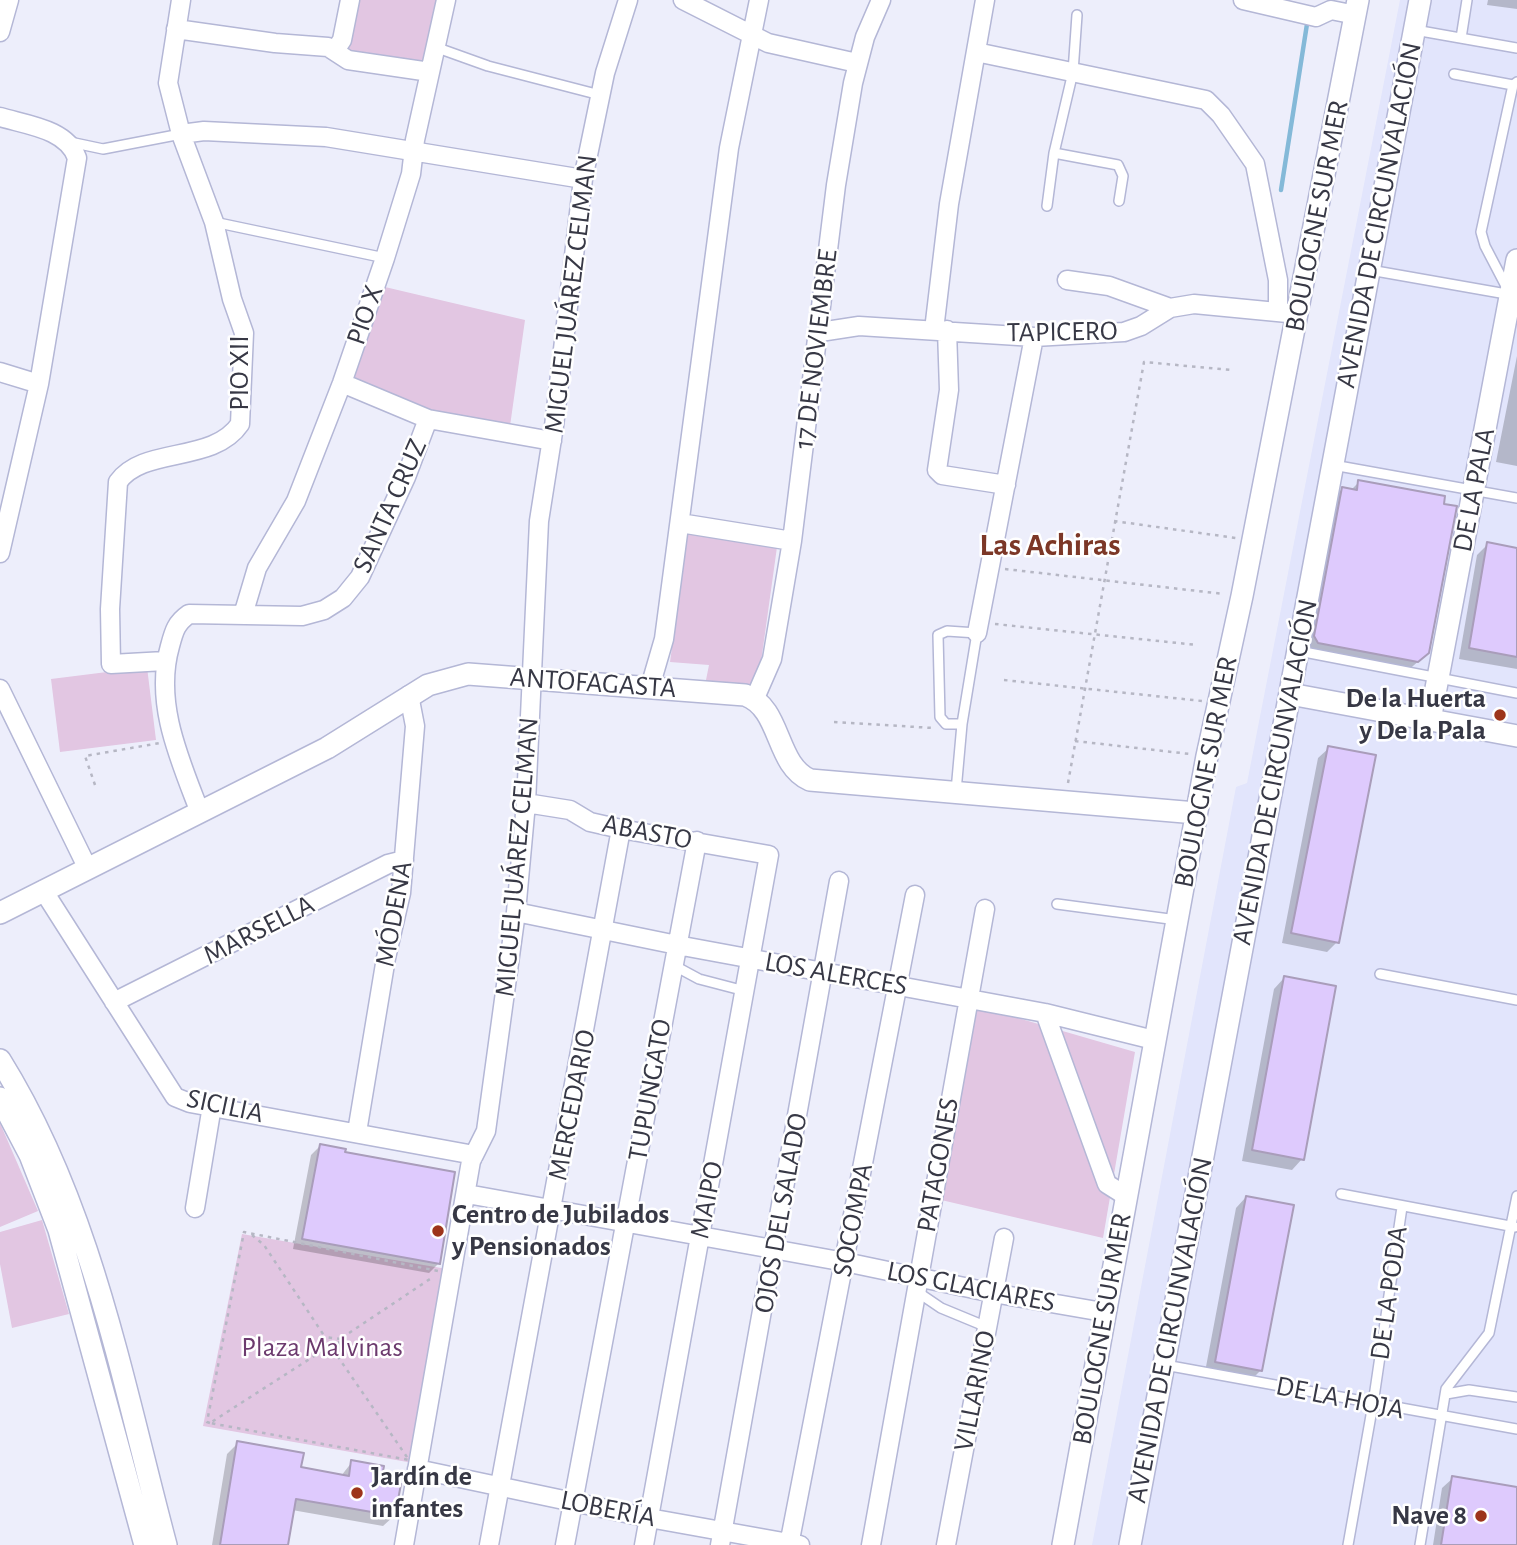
<!DOCTYPE html>
<meta charset="utf-8">
<style>
body{margin:0}
canvas{display:block;background:#edeefb}
</style>
<canvas width="1517" height="1545"></canvas>
<script>
const ctx = document.querySelector('canvas').getContext('2d');
ctx.lineJoin = 'round';
function paint(path, color) {
  ctx.fillStyle = color;
  ctx.fill(path, 'evenodd');
}
function trace(path, color, width, dash) {
  ctx.strokeStyle = color;
  ctx.lineWidth = width;
  ctx.lineCap = dash ? 'butt' : 'round';
  ctx.setLineDash(dash || []);
  ctx.stroke(path);
}
function label(font, color, halo, rows, align = 'center') {
  ctx.font = font + ' "Alegreya Sans",sans-serif';
  ctx.lineWidth = 5;
  ctx.setLineDash([]);
  ctx.textBaseline = 'middle';
  ctx.strokeStyle = halo;
  ctx.fillStyle = color;
  for (const [text, x, y, turn = 0] of rows) {
    ctx.save();
    ctx.translate(x, y);
    ctx.rotate((+turn || 0) * Math.PI / 180);
    ctx.textAlign = isNaN(turn) ? turn : align;
    if (halo) ctx.strokeText(text, 0, 0);
    ctx.fillText(text, 0, 0);
    ctx.restore();
  }
}
paint(new Path2D(`
 M1400 0H1517V1545H1092L1236 787 1247 783Z`), '#e2e5fc');
paint(new Path2D(`
 M354 0H437L423 70 342 55Z
 M385 287 525 320 510 426 425 411 351 378Z
 M688 533 777 547 761 662 753 688 705 685 709 665 670 662Z
 M147 667 156 740 60 752 51 679Z
 M973 1005 1135 1052 1103 1238 937 1199Z
 M0 1123 38 1211 0 1227Z
 M42 1220 69 1314 12 1328 0 1264V1232Z
 M242 1234 447 1269 413 1463 203 1426Z`), '#e2c6e2');
paint(new Path2D(`
 M1488 0H1517V9L1487 5Z
 M1517 356V466L1496 462Z
 M1359 482 1442 506 1428 653 1406 672 1307 653 1332 500 1342 489 1350 491Z
 M1488 544 1517 550V669L1459 659 1477 555Z
 M1329 748 1337 942 1327 952 1282 943 1318 758Z
 M1284 978 1302 1159 1292 1170 1242 1161 1274 989Z
 M321 1145 343 1154 439 1263 429 1273 293 1249 311 1155Z
 M1246 1197 1261 1370 1250 1381 1205 1372 1236 1208Z
 M238 1443 299 1469 341 1476 352 1462 379 1483 394 1516 383 1526 292 1510 287 1545H212L227 1454Z
 M1453 1478 1517 1489V1545H1433L1442 1488Z`), '#0003');
trace(new Path2D(`
 M1281 190 1307 24`), '#84b9d8', 4.5);
const building = new Path2D(`
 M1358 480 1445 496 1444 504 1457 506 1429 653 1418 662 1318 643 1314 636 1342 487 1357 490Z
 M1487 542 1517 548V657L1469 648Z
 M1328 746 1376 755 1339 943 1291 933Z
 M1284 976 1336 986 1304 1160 1252 1150Z
 M320 1144 346 1149 345 1152 455 1172 440 1264 302 1239Z
 M1246 1196 1294 1205 1262 1371 1215 1362Z
 M237 1441 304 1453 301 1467 349 1476 351 1460 384 1466 381 1481 401 1484 395 1516 296 1499 288 1545H220Z
 M1452 1476 1517 1487V1545H1441Z`);
paint(building, '#decafd');
trace(building, '#a99dba', 2);
const service = new Path2D(`
 M1415 30 1517 48
 M1461 38 1467 0
 M435 47 488 66 600 95
 M1454 74 1513 85
 M70 142 103 149 181 134
 M1054 153 1118 165 1123 176 1119 201
 M1047 206 1054 153 1073 72 1077 15
 M214 222 385 258
 M1370 270 1512 295
 M1508 290 1485 246 1481 232 1513 85 1517 82
 M1333 465 1517 498
 M1299 651 1517 693
 M956 791 962 724 977 633 947 631 938 635 940 717 946 724H962
 M1057 904 1177 920
 M673 965 699 979 745 991
 M1380 974 1517 1000
 M1341 1194 1515 1227
 M916 1291 941 1308 987 1327
 M1165 1365 1517 1429
 M1446 1394 1469 1390 1517 1397
 M1348 1545 1373 1404 1402 1207
 M1420 1545 1446 1389 1489 1333 1517 1196`);
const minor = new Path2D(`
 M683 0 768 43 857 63
 M1243 0 1316 17 1331 10 1356 15
 M176 29 275 43 328 47 348 60 430 72
 M0 32 9 0
 M336 49 342 40 350 0
 M976 52 1206 100 1221 115 1255 164 1278 280V310
 M0 117C27 125 67 129 77 158L39 384 0 553
 M181 134 204 131 326 137 583 179
 M1067 280 1109 286 1170 308
 M934 330 949 204 985 0
 M947 330 949 390 937 470 942 475 1006 485
 M820 332 859 326 1034 337 1124 332 1141 326 1170 308 1194 304 1298 314
 M0 372 39 384
 M342 383 428 419 552 441
 M680 523 792 541
 M243 615 257 568 296 501 342 383 385 258 411 174 415 140 446 0
 M977 633 1034 337
 M165 661 111 664 110 609 118 482C143 446 213 464 240 424L244 333 232 299 214 222 181 134 168 83 181 0
 M650 687 664 639 729 148 759 0
 M0 689 87 867
 M755 698 772 659 792 541 836 185 853 83 865 37 881 0
 M526 803 570 810 590 822 621 829 769 855 644 1545
 M199 810C179 758 154 702 170 646 174 631 176 623 189 614L302 616 324 610 343 598 360 577 406 477 428 419
 M43 890 175 1097 190 1103 474 1155
 M516 912 677 945 1045 1013 1154 1040
 M114 1002 388 864 404 860
 M1045 1013 1107 1184 1126 1196
 M357 1132 386 958 401 893 415 726 409 695
 M467 1194 845 1262 993 1293 1103 1312
 M195 1208 212 1106
 M417 1469 649 1518 800 1545
 M404 1545 471 1161 486 1131 516 912 526 803 539 521 554 426 583 179 605 73 628 0
 M489 1545 621 829
 M565 1545 697 841
 M720 1545 839 881
 M789 1545 915 895
 M871 1545 985 909
 M946 1545 1004 1238`);
const tertiary = new Path2D(`
 M1290 694 1517 736
 M1430 720 1517 260
 M0 913 327 748 428 685 468 674 745 695C782 708 775 765 810 780L1196 813
 M0 1060C91 1206 122 1380 166 1545
 M0 1098 30 1155 59 1230 145 1545
 M1063 1545 1207 756 1242 596 1358 0
 M1130 1545 1420 0`);
trace(service, '#b4b7d6', 12);
trace(minor, '#b4b7d6', 21);
trace(tertiary, '#b4b7d6', 24);
trace(new Path2D(`
 M1114 521 1236 538
 M1005 569 1224 594
 M995 624 1197 645
 M1004 680 1202 701
 M834 722 933 728
 M1075 741 1190 754
 M1068 783 1144 362 1231 370
 M95 785 85 756 160 743
 M252 1235 264 1245 325 1337
 M322 1350 325 1337 340 1339
 M322 1351 336 1354 409 1460 210 1423Z
 M336 1353 340 1339 433 1277
 M210 1423 207 1422 244 1232 438 1271`), '#b6b7c4', 2.5, [3.5, 5]);
trace(service, '#fff', 9);
trace(minor, '#fff', 18);
trace(tertiary, '#fff', 21);
for (const [x, y, r, color] of [
 [1500,715,7,"#9d341b"],
 [438,1231,7,"#9d341b"],
 [357,1493,7,"#9d341b"],
 [1481,1516,7,"#9d341b"]
]) {
  const dot = new Path2D();
  dot.arc(x, y, r, 0, 2 * Math.PI);
  ctx.fillStyle = color;
  ctx.fill(dot);
  trace(dot, '#fff', 2.5);
}
label('28px', '#373845', '#fff', [
 ["AVENIDA DE CIRCUNVALACIÓN",1379,215,-79],
 ["BOULOGNE SUR MER",1317,216,-79],
 ["MIGUEL JUÁREZ CELMAN",571,294,-83],
 ["PIO X",365,315,-71],
 ["TAPICERO",1062,332,-1],
 ["17 DE NOVIEMBRE",816,349,-83],
 ["PIO XII",240,373,-90],
 ["DE LA PALA",1474,490,-79],
 ["SANTA CRUZ",390,506,-66],
 ["ANTOFAGASTA",593,683,4],
 ["BOULOGNE SUR MER",1206,772,-79],
 ["AVENIDA DE CIRCUNVALACIÓN",1275,772,-79],
 ["ABASTO",647,832,11],
 ["MIGUEL JUÁREZ CELMAN",517,857,-85],
 ["MÓDENA",394,914,-80],
 ["MARSELLA",259,930,-27],
 ["LOS ALERCES",836,974,10],
 ["TUPUNGATO",650,1090,-80],
 ["MERCEDARIO",572,1105,-79],
 ["SICILIA",225,1106,12],
 ["PATAGONES",938,1165,-80],
 ["MAIPO",707,1200,-79],
 ["OJOS DEL SALADO",781,1213,-80],
 ["SOCOMPA",853,1220,-79],
 ["LOS GLACIARES",971,1287,11],
 ["DE LA PODA",1389,1293,-82],
 ["BOULOGNE SUR MER",1102,1329,-80],
 ["AVENIDA DE CIRCUNVALACIÓN",1170,1330,-79],
 ["VILLARINO",975,1391,-79],
 ["DE LA HOJA",1340,1398,11],
 ["LOBERÍA",608,1509,11]
]);
label('bold 28px', '#373845', '#fff', [
 ["De la Huerta",1486,699],
 ["y De la Pala",1486,731],
 ["Centro de Jubilados",452,1215,"left"],
 ["y Pensionados",452,1247,"left"],
 ["Jardín de",371,1477,"left"],
 ["infantes",371,1509,"left"],
 ["Nave 8",1467,1516]
], 'right');
label('28px', '#6c3a6e', '#fff', [
 ["Plaza Malvinas",322,1348]
]);
label('bold 32px', '#7c3727', '#fff', [
 ["Las Achiras",1050,545]
]);
</script>
